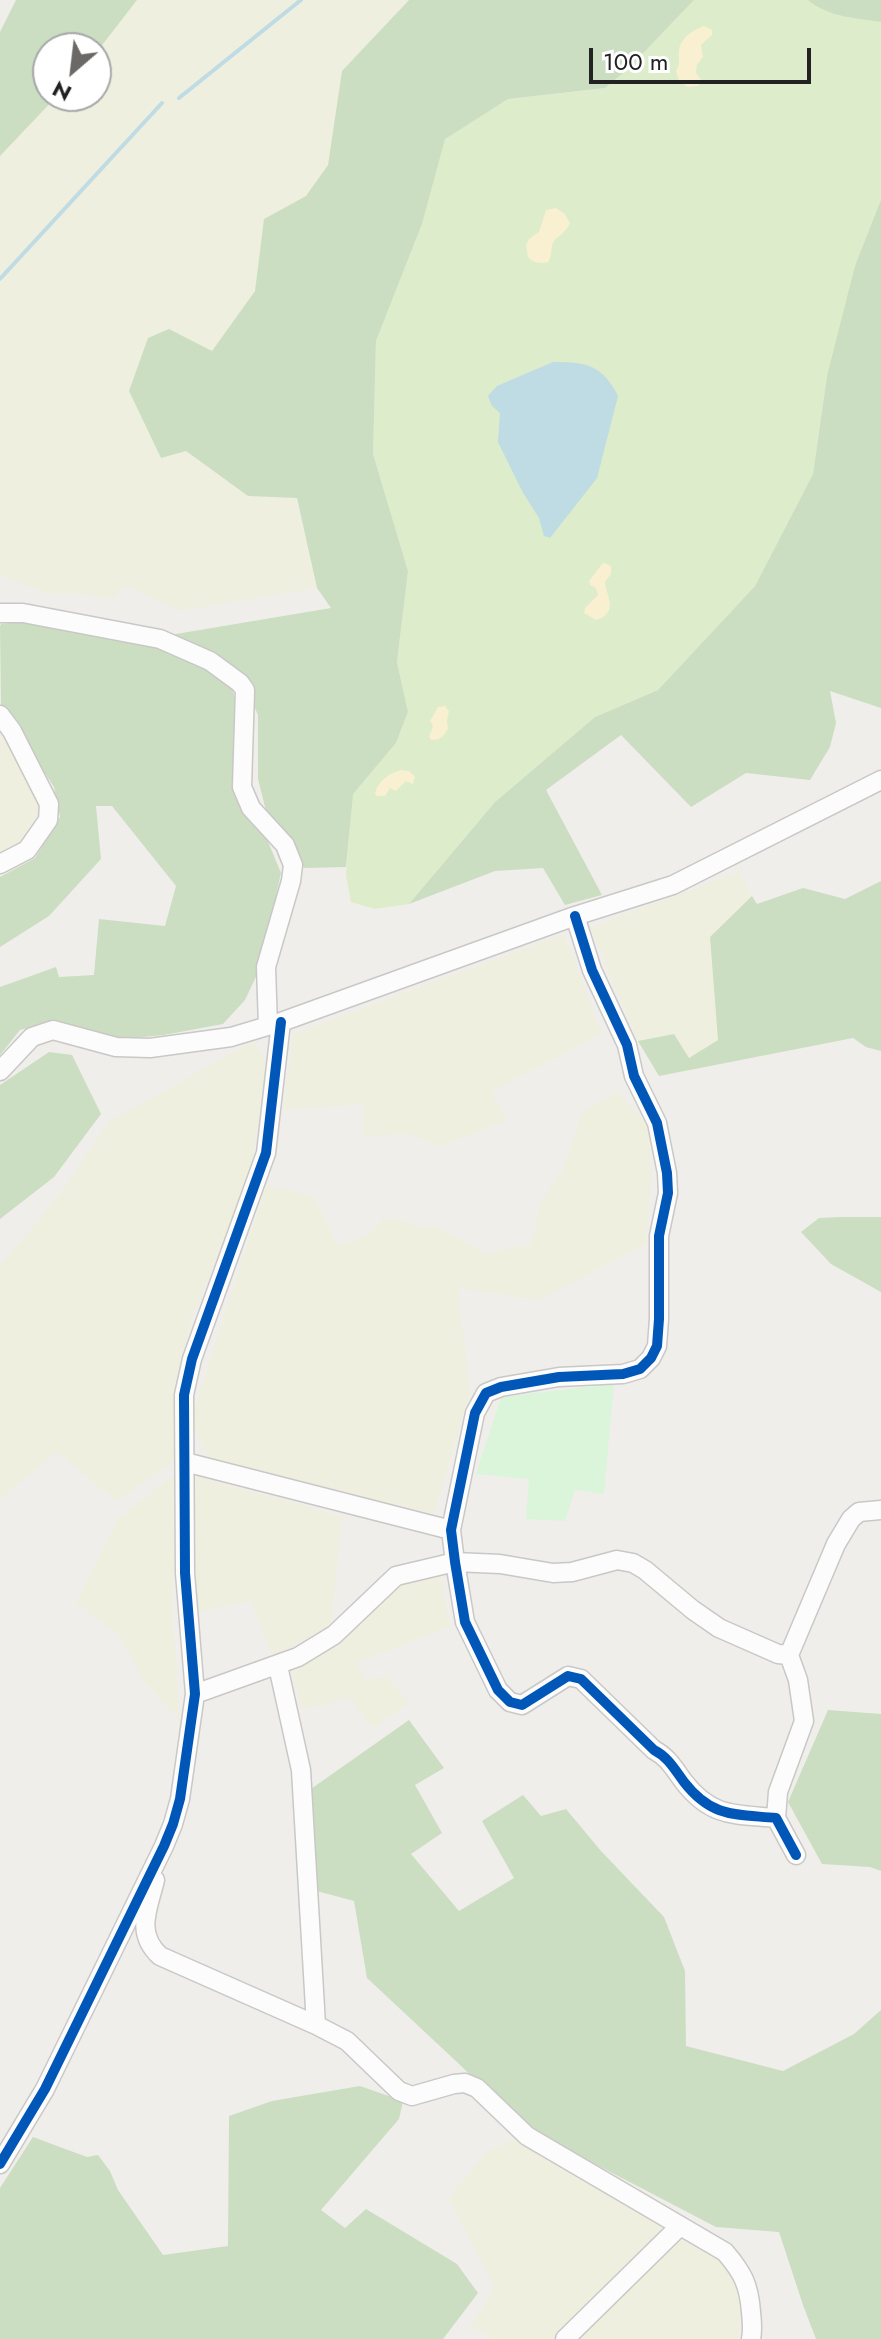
<!DOCTYPE html>
<style>
body{margin:0}
#map{position:relative;width:881px;height:2339px;overflow:hidden;background:#f0eeeb;font-family:Jost,sans-serif}
canvas{display:block}
.north{position:absolute;left:32px;top:32px;width:80px;height:80px;box-sizing:border-box;background:#fff;border:2px solid #a7a7a7;border-radius:50%;rotate:208deg;font-size:22px;font-weight:700;line-height:32px;text-align:center;color:#222}
.north::after{content:'';display:block;margin:auto;width:28px;height:36px;background:#6a6968;clip-path:polygon(50% 0,100% 100%,50% 72%,0 100%)}
.scale{position:absolute;left:589px;top:48px;width:222px;height:36px;box-sizing:border-box;border:4px solid #222;border-top:0;padding-left:10px;font-size:24px;line-height:28px;white-space:nowrap;color:#222;-webkit-text-stroke:6px #fff;paint-order:stroke}
</style>
<div id="map">
<canvas width="881" height="2339"></canvas>
<div class="north">N</div>
<div class="scale">100 m</div>
</div>
<script>
const ctx = document.querySelector('canvas').getContext('2d');
ctx.lineJoin = 'round';
function paint(path, color) {
  ctx.fillStyle = color;
  ctx.fill(path, 'evenodd');
}
function trace(path, color, width, dash) {
  ctx.strokeStyle = color;
  ctx.lineWidth = width;
  ctx.lineCap = dash ? 'butt' : 'round';
  ctx.setLineDash(dash || []);
  ctx.stroke(path);
}
paint(new Path2D(`
 M137 0H409L342 71 328 165 306 196 264 219 256 290 212 351 169 329 186 451 248 496 296 497 317 588 179 611 126 585 110 600 85 594 46 593 0 575V156L57 96H96V53Z
 M0 732 42 807 34 825 20 846 0 857Z
 M739 871 752 896 710 937 718 1040 689 1058 674 1034 638 1041 590 928Z
 M564 934 602 1034 492 1091 507 1121 437 1147 411 1134 364 1136 363 1104 283 1110 293 1034Z
 M253 1041 267 1064 249 1183 192 1317 176 1393V1460L117 1501 56 1452 0 1499V1325L2 1321 0 1317V1266L65 1188 109 1122Z
 M618 1092 648 1125 652 1174 646 1244 539 1300 458 1288 470 1392 434 1514 211 1461 190 1423 266 1185 314 1196 338 1246 368 1236 383 1218 446 1231 484 1253 531 1245 539 1205 564 1168 581 1113Z
 M176 1473 173 1619 180 1720 144 1681 119 1635 76 1603 117 1520Z
 M188 1474 342 1516 331 1625 273 1657 251 1601 194 1613Z
 M440 1571 450 1627 357 1662 364 1680 388 1677 409 1703 373 1728 350 1698 301 1710 293 1672 339 1643 381 1597 398 1585Z
 M521 2135 723 2262 736 2287 741 2315 738 2339H494L471 2327 495 2287 448 2198 487 2152Z`), '#efefdf');
paint(new Path2D(`
 M694 0H881V347L827 376 813 474 755 586 658 690 595 717 495 802 409 904 375 909 351 902 346 875 352 794 396 743 408 712 397 662 408 571 373 454 376 341 422 224 445 138 508 99 605 88 628 69Z`), '#ddeccb');
paint(new Path2D(`
 M16 0H137L96 53V48H48V96H57L0 156V32Z
 M409 0H694L628 69 605 88 508 99 445 139 422 224 376 341 373 454 408 571 397 662 408 712 396 743 353 794 346 867 304 868 267 815 258 779V715L244 684 170 635 331 608 317 588 297 498 248 496 186 451 161 458 129 391 148 338 169 329 212 351 255 291 264 219 306 196 328 165 342 71Z
 M808 0H881V22C856 18 828 17 808 0Z
 M881 200V708L830 691 836 723 830 747 810 780 746 773 691 807 621 735 546 790 602 895 565 905 543 868 495 871 409 904 495 802 595 717 658 690 755 586 813 474 827 376 855 266Z
 M22 622 161 649 210 667 230 681 235 698 233 779 264 832 281 873 260 968 245 1000 223 1024 164 1035 124 1039 44 1023 20 1030 0 1055V987L56 967 59 977 94 975 99 919 165 926 176 886 112 806H96L101 859 49 916 0 947V877L35 858 60 817 54 787 1 706 0 626 1 624Z
 M881 881V1051L866 1047 853 1038 659 1076 638 1041 674 1034 689 1058 718 1040 710 937 752 896 757 904 803 888 845 899Z
 M49 1052 72 1055 101 1114 54 1177 0 1219V1085Z
 M841 1217H881V1292L831 1264 801 1232 819 1218Z
 M828 1710 881 1714V1871L870 1867 822 1864 788 1802Z
 M409 1720 444 1768 415 1785 442 1833 411 1854 459 1911 514 1878 482 1821 523 1795 541 1816 566 1809 601 1851 664 1917 685 1971 686 2046 783 2071 854 2034 881 2010V2339H816L803 2305 779 2232 716 2227 522 2126 458 2063 367 1978 354 1901 313 1890 308 1791Z
 M360 2086 403 2101 399 2119 321 2210 345 2228 366 2209 457 2264 478 2293 443 2339H0V2188L33 2137 87 2157 98 2155 110 2171 118 2190 163 2255 228 2246 229 2116 272 2101Z`), '#cbdec1');
paint(new Path2D(`
 M704 26 712 30V35L701 45 703 57 697 65 696 73 702 81 698 86 688 87 679 81 676 71C681 62 678 60 679 51 680 38 693 30 704 26Z
 M556 208 565 214 570 223C565 235 556 236 553 243 550 250 553 255 548 262 539 264 534 263 528 257L526 245 529 239 539 232 546 210Z
 M605 563 611 566V574L605 582C607 598 619 613 596 620L584 613 585 608 598 595 596 588 590 585 589 581 602 564Z
 M445 706 449 711 447 721 448 728C445 735 440 741 431 740L429 737 433 726 430 721 438 707Z
 M402 770 409 771 415 777 413 784 406 781 396 791 390 788 385 796H377L375 794C377 782 390 772 402 770Z`), '#f8f0d0');
paint(new Path2D(`
 M614 1384 604 1494 575 1490 565 1521 526 1519 529 1479 476 1474 501 1397Z`), '#daf5da');
paint(new Path2D(`
 M553 362C585 362 602 364 618 396L597 478 550 538 544 536 539 518 522 491 498 442 500 413 492 406 488 396 497 386Z`), '#bfdbe3');
trace(new Path2D(`
 M179 98 301 0
 M0 279 162 103`), '#bfdbe3', 4);
const minor = new Path2D(`
 M0 613H23L160 639 210 661 240 683 245 690 242 787 251 808 285 845 293 865 291 881 266 967 268 1026
 M0 715 12 731 49 804 48 820 27 850 0 864
 M575 916 592 970 627 1045 634 1076 657 1123 667 1173 668 1193 659 1236V1319L657 1346 651 1358 640 1369 623 1374 559 1377 501 1387 486 1393 475 1413 451 1530 455 1562 465 1622 498 1690 510 1702 522 1705 568 1676 581 1679 654 1750C668 1757 675 1770 684 1782 712 1818 735 1814 776 1818L796 1855
 M0 1071 32 1037 53 1030 116 1047 150 1048 231 1037 281 1022 575 916 673 885 881 780
 M185 1462 451 1530
 M278 1666 301 1770 316 2025
 M195 1694 298 1657 334 1635 396 1576 455 1562 500 1564 553 1573 572 1572 617 1560 633 1563 645 1570 693 1610 719 1628 778 1654 789 1655
 M776 1818 778 1792 804 1721 798 1680 789 1655 836 1544 851 1519 859 1512 881 1510
 M155 1880C148 1909 135 1933 160 1956L316 2025 347 2041 399 2091 412 2096 454 2084 465 2083 477 2088 527 2136 725 2252C743 2273 749 2285 751 2312 752 2321 753 2330 751 2339
 M0 2164 45 2089 164 1846 173 1824 180 1799 195 1694 185 1573 184 1395 192 1359 266 1153 281 1022
 M565 2339 680 2226`);
trace(minor, '#c9c8c7', 21);
trace(minor, '#fdfcfc', 18);
trace(new Path2D(`
 M575 916 592 970 627 1045 634 1076 657 1123 667 1173 668 1193 659 1236V1319L657 1346 651 1358 640 1369 623 1374 559 1377 501 1387 486 1393 475 1413 451 1530 455 1562 465 1622 498 1690 510 1702 522 1705 568 1676 581 1679 654 1750C668 1757 675 1770 684 1782 712 1818 735 1814 776 1818L796 1855
 M0 2164 45 2089 164 1846 173 1824 180 1799 195 1694 185 1573 184 1395 192 1359 266 1153 281 1022`), '#0057b8', 10);
</script>
